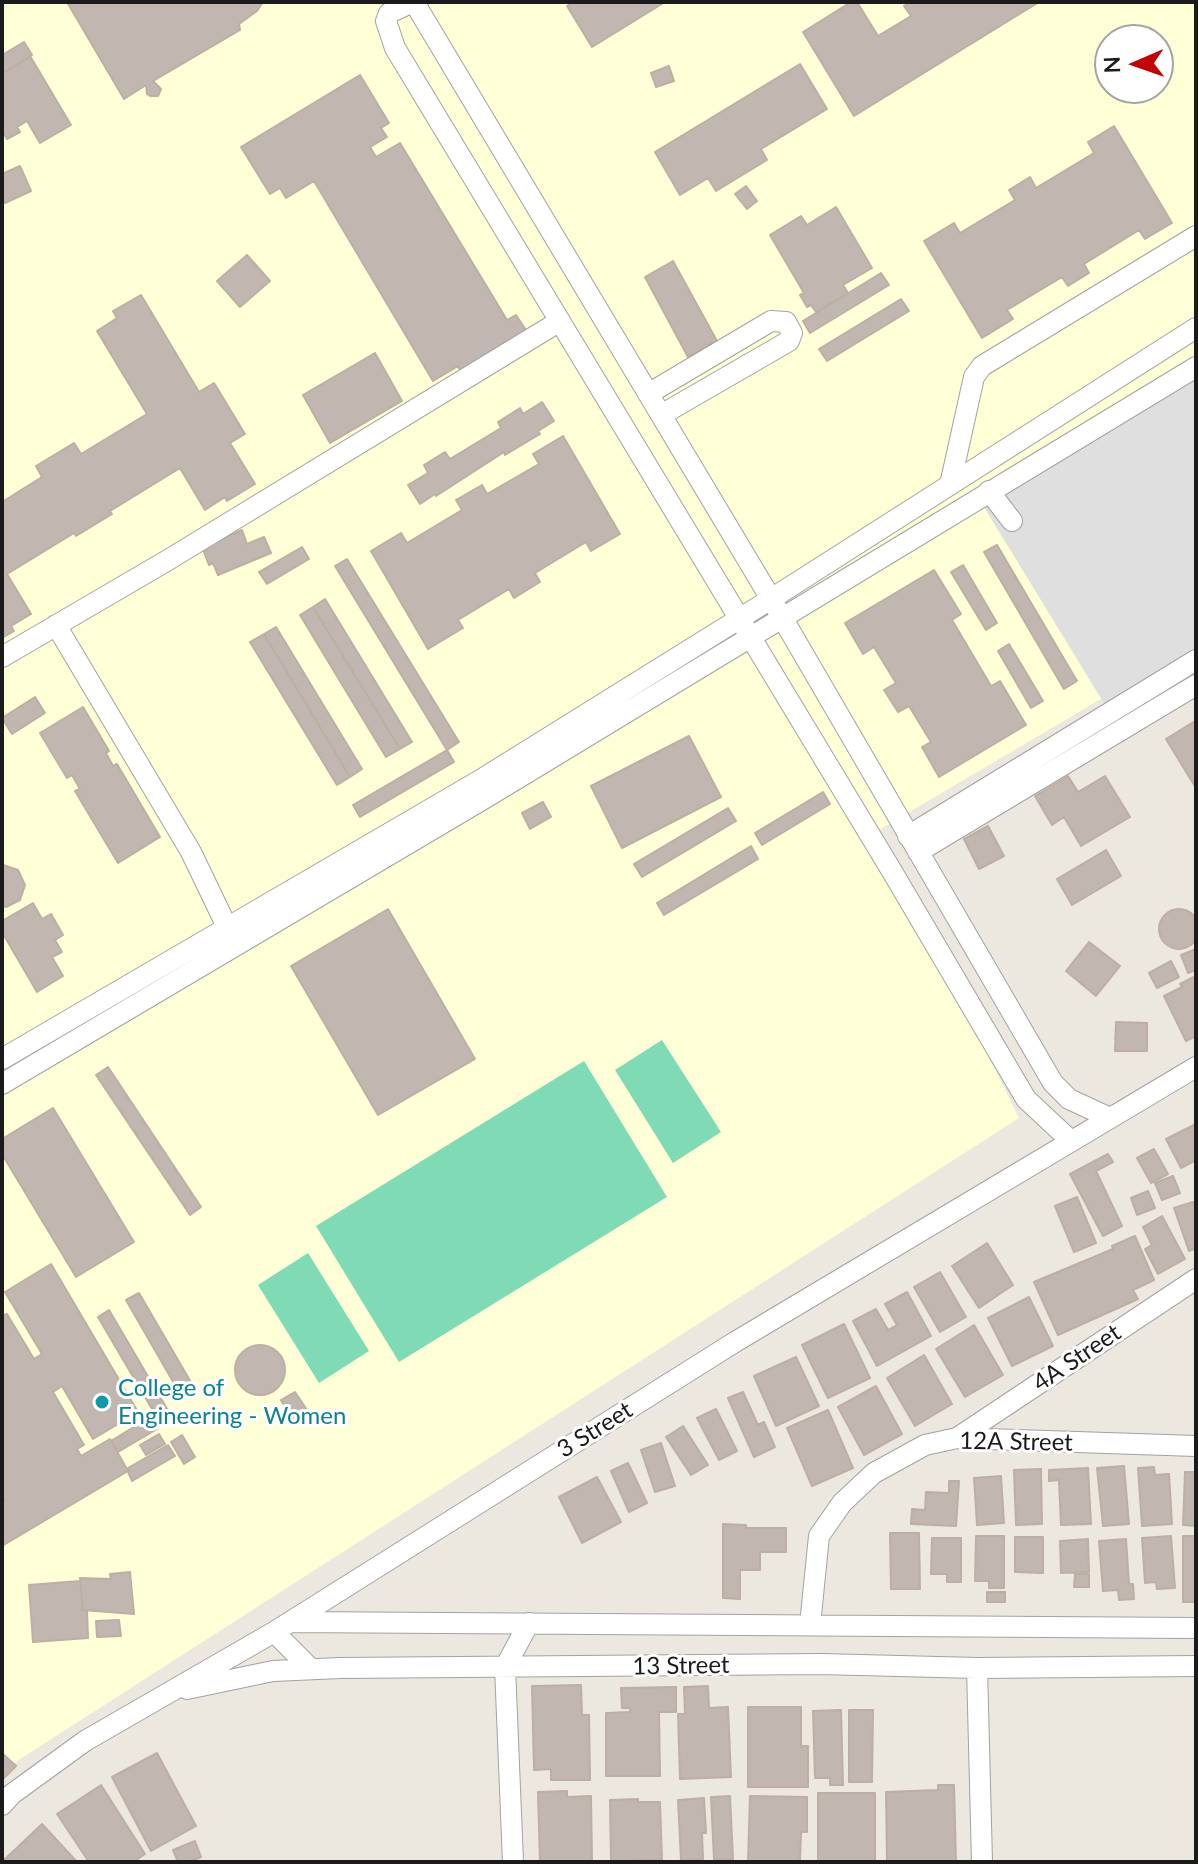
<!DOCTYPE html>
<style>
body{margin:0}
#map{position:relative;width:1198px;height:1864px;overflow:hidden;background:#ece8e0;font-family:Lato,sans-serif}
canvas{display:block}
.frame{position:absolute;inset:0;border:4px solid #1b1b1b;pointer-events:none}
.north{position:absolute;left:1094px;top:24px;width:80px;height:80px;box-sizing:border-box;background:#fff;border:2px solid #a4a4a4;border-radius:50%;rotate:268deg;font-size:22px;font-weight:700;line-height:32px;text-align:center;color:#1b1b1b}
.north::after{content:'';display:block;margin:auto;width:28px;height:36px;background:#c20306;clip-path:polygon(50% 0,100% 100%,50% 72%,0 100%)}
</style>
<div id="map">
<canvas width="1198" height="1864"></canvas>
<div class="frame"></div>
<div class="north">N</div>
</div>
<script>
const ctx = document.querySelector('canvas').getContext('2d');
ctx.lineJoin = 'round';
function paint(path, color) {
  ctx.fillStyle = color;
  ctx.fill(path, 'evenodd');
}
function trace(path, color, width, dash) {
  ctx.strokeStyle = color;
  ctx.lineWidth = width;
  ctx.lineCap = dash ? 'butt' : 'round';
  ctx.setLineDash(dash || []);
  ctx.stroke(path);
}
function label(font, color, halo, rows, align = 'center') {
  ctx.font = font + ' Lato,sans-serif';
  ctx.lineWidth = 6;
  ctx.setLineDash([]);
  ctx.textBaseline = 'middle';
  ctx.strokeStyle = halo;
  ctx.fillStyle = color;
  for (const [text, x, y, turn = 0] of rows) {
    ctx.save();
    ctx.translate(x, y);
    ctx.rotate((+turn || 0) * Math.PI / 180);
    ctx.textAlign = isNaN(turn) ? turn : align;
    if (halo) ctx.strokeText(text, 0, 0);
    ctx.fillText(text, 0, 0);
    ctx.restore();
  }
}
paint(new Path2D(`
 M2 2H1196V643L877 831 1019 1118 14 1763 2 1775ZM1110 40H1158V88H1110Z`), '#fefed7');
paint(new Path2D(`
 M662 1040 721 1132 673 1163 615 1070Z
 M584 1061 667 1197 399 1362 316 1226Z
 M308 1253 369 1351 319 1383 258 1285Z`), '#7edbb6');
paint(new Path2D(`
 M1196 377V650L1105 705 984 507Z`), '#dfdfdf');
const building = new Path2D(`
 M67 2H263L257 11 239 24 240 30 153 81 161 89 158 96H150L147 94 146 85 124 99Z
 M573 2H665L592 47 567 6Z
 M851 2H857L878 36 911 16 904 6 911 2H1039L854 116 803 32Z
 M24 42 32 55 2 74V55Z
 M30 56 71 125 40 143 27 121 17 127 20 132 7 139 4 134 2 136V74Z
 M800 64 827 109 761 149 767 160 716 191 708 178 680 195 655 152Z
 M669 66 674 81 656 87 651 73Z
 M360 75 389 123 381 128 387 137 370 147 376 157 400 143 507 320 516 315 526 330 460 370 458 366 433 381 314 181 286 198 280 188 270 194 241 147Z
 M1114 126 1172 223 1145 239 1139 230 1084 264 1089 273 1068 286 1062 277 1007 310 1013 319 982 338 924 241 954 223 960 233 1015 200 1009 190 1030 177 1036 188 1094 153 1088 142Z
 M20 166 31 191 5 203 2 197V174Z
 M746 186 757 201 747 209 735 194Z
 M836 207 872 268 843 285 848 293 816 312 811 305 807 307 800 295 804 293 770 235 801 216 807 225Z
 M247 255 270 281 240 307 217 281Z
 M673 261 717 341 688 357 645 277Z
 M881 273 889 285 810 333 803 321Z
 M141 295 199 392 214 383 245 434 230 443 255 484 227 501 225 497 205 510 180 468 110 511 112 514 76 536 74 533 7 574 31 614 11 626 14 631 2 638V502L42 477 36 466 74 443 81 454 147 414 97 331 117 318 113 311Z
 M901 299 909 311 827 361 819 349Z
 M375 353 402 401 330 443 303 395Z
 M542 402 554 421 538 431 540 434 505 455 504 452 436 496 435 494 420 504 408 485 428 473 424 465 445 452 450 459 501 428 498 422 520 408 523 414Z
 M563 436 620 534 591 551 586 542 535 573 540 582 514 598 509 589 458 620 463 628 428 649 371 551 401 533 407 543 462 510 456 500 482 485 487 494 539 464 533 454Z
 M242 530 247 544 264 537 271 553 218 575 213 563 209 565 202 547Z
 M997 545 1077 681 1064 689 984 552Z
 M302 547 309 559 267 584 259 572Z
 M347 559 459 742 447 750 335 566Z
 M963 565 997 623 986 630 951 572Z
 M934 570 961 614 952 620 991 686 1000 681 1026 725 939 777 922 747 931 742 909 706 898 712 884 690 896 683 874 647 863 654 845 623Z
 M325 599 412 742 400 749 313 607Z
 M313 607 400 749 386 757 300 615Z
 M276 627 362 769 350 777 264 634Z
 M264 634 350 777 337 785 250 642Z
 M1009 644 1043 701 1031 708 998 651Z
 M35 697 45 713 12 734 2 718Z
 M83 707 109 751 106 753 113 766 117 764 160 837 118 863 75 791 80 789 72 775 67 778 40 733Z
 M1195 721 1196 722V788L1166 739Z
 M689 736 721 797 622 848 591 786Z
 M447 750 454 762 360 817 353 805Z
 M1068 776 1078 792 1105 776 1130 817 1081 846 1064 817 1052 825 1035 796Z
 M823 792 830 804 762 845 755 833Z
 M543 802 551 817 530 829 522 813Z
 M728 808 736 821 642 877 634 864Z
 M988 826 1004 856 979 869 964 839Z
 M751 846 758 859 664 915 657 903Z
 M1106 850 1121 876 1072 905 1057 879Z
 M3 865 18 870 25 885 20 900 6 907 2 906Z
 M33 903 42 919 51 914 63 935 55 940 62 952 52 957 63 976 37 992 2 932V921Z
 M388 909 475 1059 378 1115 291 966Z
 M1159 929a20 20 0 1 1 40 0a20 20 0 1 1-40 0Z
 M1089 942 1120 966 1096 996 1066 971Z
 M1196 949V970L1188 973 1181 955Z
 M1171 961 1179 977 1157 988 1149 973Z
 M1196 976V1036L1186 1041 1164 996 1182 987 1180 984Z
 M1116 1022 1147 1023V1051H1115Z
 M108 1067 201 1207 190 1215 96 1075Z
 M53 1108 134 1242 76 1277 2 1154V1139Z
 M1196 1124V1160L1181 1168 1166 1139Z
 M1154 1149 1168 1174 1151 1183 1137 1158Z
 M1108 1154 1113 1162 1096 1171 1122 1226 1103 1236 1070 1174Z
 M1173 1176 1180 1193 1162 1200 1155 1183Z
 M1148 1191 1155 1208 1137 1215 1131 1198Z
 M1077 1197 1096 1243 1074 1252 1055 1206Z
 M1193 1202 1196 1211V1248L1189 1251 1174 1208Z
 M1162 1216 1185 1259 1158 1274 1145 1249 1152 1245 1143 1227Z
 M1135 1236 1154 1280 1133 1290 1138 1299 1058 1335 1034 1282 1113 1249 1112 1246Z
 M987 1243 1013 1285 979 1308 952 1266Z
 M51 1264 138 1412 93 1439 62 1386 53 1392 84 1445 77 1449 81 1456 110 1439 128 1471 2 1546V1502L5 1500 2 1496V1316L7 1314 34 1359 42 1354 5 1292Z
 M940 1272 966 1317 940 1332 914 1287Z
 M907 1292 931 1336 877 1366 853 1321 876 1309 888 1330 897 1325 885 1304Z
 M139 1293 192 1384 179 1392 126 1300Z
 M1029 1297 1053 1346 1012 1366 988 1318Z
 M109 1310 173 1419 162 1426 98 1317Z
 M844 1324 870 1378 828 1398 802 1345Z
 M974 1325 1003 1375 965 1397 936 1349Z
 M235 1370a25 25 0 1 1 50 0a25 25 0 1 1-50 0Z
 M924 1355 952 1404 915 1426 887 1378Z
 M796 1357 819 1406 776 1426 754 1376Z
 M876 1386 902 1434 864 1455 838 1407Z
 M295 1392 309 1413 294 1422 281 1400Z
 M743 1392 758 1425 764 1422 775 1447 754 1457 728 1398Z
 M716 1409 737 1451 719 1460 697 1418Z
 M828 1410 853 1468 812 1486 787 1428Z
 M150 1417 157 1429 118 1452 111 1441Z
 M683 1426 708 1465 691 1475 666 1437Z
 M159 1434 165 1444 146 1455 140 1445Z
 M182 1435 195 1457 184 1464 171 1442Z
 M661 1443 675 1486 655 1492 641 1450Z
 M168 1445 175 1456 132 1481 128 1472 130 1471 128 1468Z
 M628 1463 647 1503 629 1512 611 1471Z
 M1124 1466 1129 1524 1103 1526 1097 1468Z
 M1154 1467 1155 1475 1169 1474 1172 1524 1142 1526 1138 1468Z
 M1088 1468 1091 1524 1061 1525 1059 1480 1049 1481V1470Z
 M1041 1469 1042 1524 1016 1525 1014 1470Z
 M1185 1472H1196V1526L1183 1525Z
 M1001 1476 1004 1523 977 1525 974 1478Z
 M597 1477 621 1522 582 1543 559 1497Z
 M949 1481H959L956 1526 911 1524 912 1509 925 1510 926 1492 949 1493Z
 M723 1524 746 1525V1528H786V1552H760V1570H740V1599L723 1598Z
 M890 1533H919L920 1589H891Z
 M976 1536H1004V1588H989V1581H975Z
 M1171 1536 1175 1588 1157 1589 1156 1582 1145 1583 1142 1538Z
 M1183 1536H1196V1602H1183Z
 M1015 1537H1043V1573L1015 1572Z
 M932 1538H961V1582H947V1574H931Z
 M1088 1539 1089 1572 1061 1573 1060 1541Z
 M1126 1539 1129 1584H1133L1134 1599 1119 1600 1118 1590 1103 1591 1099 1541Z
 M130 1572 134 1614 83 1610 80 1578 111 1579 110 1574Z
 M1075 1574H1089V1587H1074Z
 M80 1581 83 1610H87L88 1638 33 1642 29 1585Z
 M987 1592H1005V1602H987Z
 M119 1620 121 1636 97 1637 96 1621Z
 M581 1685 582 1715H589L590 1780H551V1769L534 1770 532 1686Z
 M708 1686 709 1708 728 1707 731 1777 680 1779 678 1714H685L684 1687Z
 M676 1687V1712H659L660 1776H606V1713L630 1712V1708H622L621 1688Z
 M748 1707H801V1746H808V1787H748Z
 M841 1710 843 1785H830V1778H815L813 1711Z
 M849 1710H873L872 1782H849Z
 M2 1753 16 1766 2 1780Z
 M157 1753 196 1826 151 1851 112 1777Z
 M101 1785 145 1854 133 1862H89L57 1814Z
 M938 1785H954L956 1862H887L886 1792 938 1790Z
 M567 1791V1797L591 1796 592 1861 540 1862 538 1792Z
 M818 1793H875V1862H818Z
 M730 1796 733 1859 714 1860 711 1797Z
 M750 1796 807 1797V1832H801L800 1862H748Z
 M704 1798 706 1833H702L703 1859 681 1860 678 1800Z
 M638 1799V1802H660L662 1860 611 1861 610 1800Z
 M42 1824 77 1862H6L4 1860Z
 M195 1841 201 1857 189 1862H178L173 1850Z`);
paint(building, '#c1b7b0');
trace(building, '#beaea3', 2);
const street = new Path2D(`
 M413 2 389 13 386 21 395 48 893 873 1026 1099 1071 1141
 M414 2 783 619 1053 1083 1069 1099 1110 1118
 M648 394 771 321 786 322 792 333 789 341 661 415
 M950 485 974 377 982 366 1196 236
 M989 491 1012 521
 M56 625 191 852 227 927
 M2 657 168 560 560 321
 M908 836 1196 660
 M918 852 1196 685
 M2 1059 477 782 771 599 1196 328
 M2 1084 487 797 1196 367
 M957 1438 1196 1279
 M292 1622 1196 1628
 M810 1625 819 1536 842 1503 874 1473 925 1445 957 1438 1196 1446
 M274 1632 311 1669
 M977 1668 982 1862
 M187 1689 273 1671 340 1668 821 1664 977 1668 1196 1666
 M2 1805 12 1794 85 1741 274 1632 735 1342 1196 1067
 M513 1862 505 1667 529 1623`);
trace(street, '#a2a2a2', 22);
trace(street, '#fff', 20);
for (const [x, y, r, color] of [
 [102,1402,8,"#0f9aa8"]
]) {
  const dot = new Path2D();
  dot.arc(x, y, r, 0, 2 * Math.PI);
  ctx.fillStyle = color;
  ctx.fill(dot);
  trace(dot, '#fff', 3);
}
label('24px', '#1b1b1b', '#fff', [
 ["4A Street",1077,1358,-34],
 ["3 Street",595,1430,-32],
 ["12A Street",1016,1442,1],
 ["13 Street",681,1666,-1]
]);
label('24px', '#0d838f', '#fff', [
 ["College of",118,1388],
 ["Engineering - Women",118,1416]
], 'left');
</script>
